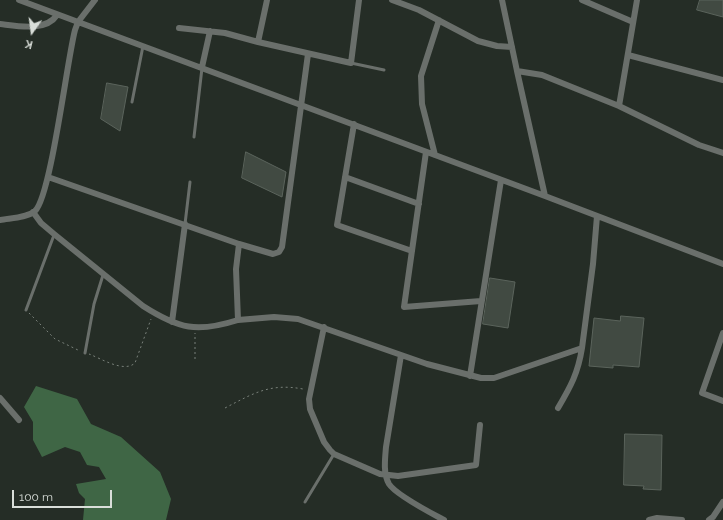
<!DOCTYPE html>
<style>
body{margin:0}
#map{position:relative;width:723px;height:520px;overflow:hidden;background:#252d26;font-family:Raleway,sans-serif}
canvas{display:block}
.north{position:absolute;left:12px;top:12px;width:40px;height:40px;-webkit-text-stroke:3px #252d26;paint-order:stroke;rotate:194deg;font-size:11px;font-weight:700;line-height:16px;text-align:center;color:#d9ded9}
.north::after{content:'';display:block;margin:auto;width:14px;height:18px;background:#d9ded9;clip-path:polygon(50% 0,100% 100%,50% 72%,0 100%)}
.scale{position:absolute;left:12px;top:490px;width:100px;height:18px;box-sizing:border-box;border:2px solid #d9ded9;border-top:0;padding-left:5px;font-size:12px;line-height:14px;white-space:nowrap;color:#d9ded9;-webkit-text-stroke:3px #252d26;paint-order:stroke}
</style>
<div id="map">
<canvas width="723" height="520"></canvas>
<div class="north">K</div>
<div class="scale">100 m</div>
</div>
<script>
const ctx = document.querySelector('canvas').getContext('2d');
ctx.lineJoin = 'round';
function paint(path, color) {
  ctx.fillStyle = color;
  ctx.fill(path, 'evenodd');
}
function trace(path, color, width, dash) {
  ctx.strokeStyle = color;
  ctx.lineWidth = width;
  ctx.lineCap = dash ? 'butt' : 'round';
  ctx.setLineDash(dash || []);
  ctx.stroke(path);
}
paint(new Path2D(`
 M36 386 77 399 91 424 121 437 160 472 171 499 166 520H83L85 499 79 493 76 484 106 479 99 467 87 465 80 452 65 447 42 457 33 440V422L24 407Z`), '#3f6645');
const building = new Path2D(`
 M700 0H723V17L697 10Z
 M107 83 128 87 120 131 101 119Z
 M246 152 286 172 282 197 242 178Z
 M490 278 515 282 508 328 483 324Z
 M621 316 644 318 639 367 613 365V368L589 366 594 318 620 321Z
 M625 434 662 435 661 490 643 489 644 486 624 485Z`);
paint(building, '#414a42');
trace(building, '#5b645c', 1);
trace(new Path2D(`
 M29 313 55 339 80 351
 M89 354C102 359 124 373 135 363L151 319
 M195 359V333
 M225 408C254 393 270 383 303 389`), '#79807a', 1, [2, 3]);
trace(new Path2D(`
 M351 63 384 70
 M132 102 143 46
 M194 137 202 68
 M185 224 190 182
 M26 310 54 235
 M85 353 94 304 103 275
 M305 502 334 454`), '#6a6f6b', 3);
trace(new Path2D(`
 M19 0 545 196 517 71
 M267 0 258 42 351 63 359 0
 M392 0 419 10 478 41 497 46 512 47
 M502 0 517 71 542 75 619 106 637 0
 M582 0 633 22
 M0 24C17 26 46 32 57 15
 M179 28 225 33 258 42
 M628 55 723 80
 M202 67 210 31
 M619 106 699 145 723 153
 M354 124 337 225 412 251
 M426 152 404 307 481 301
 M435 155 422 104 421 76 439 20
 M345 177 419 204
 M545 196 723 264
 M33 212 41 223 54 234 143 306C179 329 197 333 238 320L236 269 239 244 48 177
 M0 220C10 218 27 218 35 211 51 196 67 60 75 30L78 22 95 0
 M239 244 273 254 279 252 282 247 308 54
 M238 320 274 317 298 319 427 364 481 378H494L582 348 593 264 597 216
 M172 322 185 224
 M324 327 309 399 310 409 324 442 330 450 334 454 380 474 398 476 476 465 480 425
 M723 333 702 393 723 401
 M401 355 386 447C385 459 383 474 389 484 396 495 431 513 444 520
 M470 376 501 180
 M0 398 19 420
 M558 408C571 386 578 373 582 348
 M649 520 657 518 682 520
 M709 520 713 517 723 502`), '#6a6f6b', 6);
</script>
